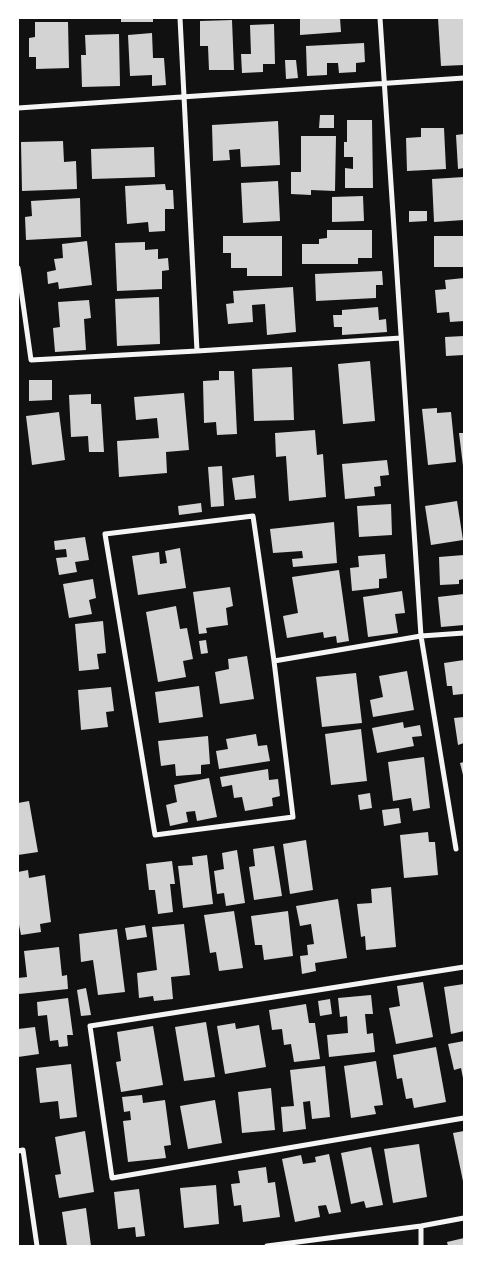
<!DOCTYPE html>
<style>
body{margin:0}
#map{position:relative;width:482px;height:1264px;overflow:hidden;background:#111;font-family:Manrope,sans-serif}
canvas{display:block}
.frame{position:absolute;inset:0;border:19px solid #fff;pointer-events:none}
</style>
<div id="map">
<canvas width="482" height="1264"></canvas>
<div class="frame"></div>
</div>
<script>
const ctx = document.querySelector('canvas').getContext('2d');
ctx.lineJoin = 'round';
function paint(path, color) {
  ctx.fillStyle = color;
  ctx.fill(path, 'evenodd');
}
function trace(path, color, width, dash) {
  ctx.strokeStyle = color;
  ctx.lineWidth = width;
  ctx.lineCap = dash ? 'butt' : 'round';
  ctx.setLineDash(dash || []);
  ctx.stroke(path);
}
paint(new Path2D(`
 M121 18H153V22H121Z
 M300 18H340L341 32 300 35Z
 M438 18H464V65L441 66Z
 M232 20 234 70H209L208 46H200V21Z
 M35 22H68L69 68 36 69V57H29V38L35 37Z
 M274 24 275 64H263V72L242 73 241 54H251L250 25Z
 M152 33 153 58H164L166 85 152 86V75L130 76 128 35Z
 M119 34 120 86 82 87 81 55H86L85 35Z
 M364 43 365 62 356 63V72L339 73 338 63H327V75L307 76 306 46Z
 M285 60H296L298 78 286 79Z
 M320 115H334V128H319Z
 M347 120H372L373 188H345V168L353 169V157H344V142H347Z
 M278 121 280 165 241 167 240 149 229 150 230 160 213 161 212 125Z
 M421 128H444L446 169 407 171 406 138 421 137Z
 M464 134V168L458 169 456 135Z
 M301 136H336L335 191 311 190V195L291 194V172H301Z
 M63 141 64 162 76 161 77 189 22 191 21 142Z
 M154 147 155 177 92 179 91 149Z
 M464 177V220L434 222 432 179Z
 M278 181 280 221 243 223 241 183Z
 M165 184 166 190H173L174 209H165V231L149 232 148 222 127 224 125 186Z
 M363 196 364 221 332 222V197Z
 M80 198 81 237 26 240 25 217 32 216 31 201Z
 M409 211H427V221L409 222Z
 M327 230H372V258H358V264H302V244H319V239L327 238Z
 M223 236H282V276H247V268H231V253H223Z
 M434 236H464V267H434Z
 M87 241 92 285 59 289 58 282 48 284 47 272 56 270 54 259 63 258 62 244Z
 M145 242V250L158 249V259L168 258 169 270 162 271V289L117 291 115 243Z
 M382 271 383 285H376V298L316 301 315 274Z
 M464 278V321L450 322 449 312 437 313 435 290 446 289 445 280Z
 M293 287 296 332 267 335 265 304 252 305 253 322 228 324 226 304 234 303 233 291Z
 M159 297 160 344 117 346 115 299Z
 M89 300 91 318 84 319 86 350 55 352 53 328 60 327 58 302Z
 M378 307 379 320 386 319 387 332 342 335V327H334L333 315H342V310Z
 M464 336V355L446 356 445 337Z
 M370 361 375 421 343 424 338 364Z
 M292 367 294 420 254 421 252 369Z
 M219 371H234L237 434 217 435 216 422 204 423 203 381 219 380Z
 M29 380H52V400L29 401Z
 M184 393 189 450 166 452 167 473 119 477 117 441 159 438 157 418 136 420 134 397Z
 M91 394V404H101L104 452H89L88 436 71 437 69 395Z
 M437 408V413L451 412 456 462 428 465 422 409Z
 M59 412 65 460 32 465 26 416Z
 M315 430 317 455 323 454 326 497 289 501 286 456 276 457 275 433Z
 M459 433H464V466H463Z
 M387 460 389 475 380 476 381 486 374 487 375 496 345 499 342 464Z
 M222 466 224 506 211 507 208 467Z
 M254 475 256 498 235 500 232 478Z
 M457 501 463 540 431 545 425 506Z
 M201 503 202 512 179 515 178 506Z
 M391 504 392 535 359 537 357 506Z
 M334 522 337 563 293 567 292 559 303 558 302 551 273 553 270 529Z
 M85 537 89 560 75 562 77 572 59 575 56 558 67 557 66 549 55 550 54 541Z
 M180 548 186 588 138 595 132 556 159 552 160 564 167 563 165 551Z
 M385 554 387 578 379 579V588L352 591 350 568 359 567 358 556Z
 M464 555V579L459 580V584L440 585 439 557Z
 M339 570 349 641 337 643 336 636 324 638 323 632 287 638 283 616 298 613 292 577Z
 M93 579 96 598 89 600 92 614 69 618 63 584Z
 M230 587 233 606 226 608 228 625 206 628 207 633 199 634 193 592Z
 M402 591 405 613 395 614 398 633 368 637 363 597Z
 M464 594V625L441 627 438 597Z
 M176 606 180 629 187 628 193 659 183 661 186 677 158 682 146 612Z
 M103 621 106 653 97 654 99 669 79 671 75 624Z
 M206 640 208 653 201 654 199 641Z
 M247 656 254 699 220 704 215 672 229 669 228 659Z
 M464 660V698H463V694L453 695 452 686H447L444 663Z
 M407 671 414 710 373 717 370 700 383 697 379 676Z
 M356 673 362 723 322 727 316 677Z
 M199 686 203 717 159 723 155 692Z
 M111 687 114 711 106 712 108 727 81 730 78 690Z
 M464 717V743L458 745 454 718Z
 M403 722 404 728 420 725 422 736 412 737 414 746 377 753 372 728Z
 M361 729 367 781 331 785 325 734Z
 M256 734 258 746 267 745 270 761 219 769 216 751 228 749 226 739Z
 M208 736 210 764 201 765V774L176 776 175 764 161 766 158 741Z
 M424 757 430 808 413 811 411 798 393 801 388 762Z
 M464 762V779L460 763Z
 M268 769 269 780 278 779 280 796 272 798 273 806 245 811 242 797 234 798 232 785 222 787 220 777Z
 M209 778 217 817 197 821 195 811 186 812 188 822 170 826 166 805 177 802 174 785Z
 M370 793 372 808 360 810 358 795Z
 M29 801 38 852 18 855V803Z
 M399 808 401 823 384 826 382 810Z
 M428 832 429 842H435L438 875 404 878 400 835Z
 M306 840 313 890 290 894 283 844Z
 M274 846 282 896 254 900 249 867 255 866 253 849Z
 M237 850 245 903 226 906 224 893 217 894 214 871 224 869 222 853Z
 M207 855 213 904 183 908 178 866 193 865 192 857Z
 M172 861 175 884H170L173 912 158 914 155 890H149L146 864Z
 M28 870 29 878 45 875 51 922 40 924 41 932 21 935 19 925H18V872Z
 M391 887 396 947 366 950 365 936 361 937 357 904 372 903 371 889Z
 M338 899 347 958 315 963 316 971 302 974 300 956 308 955 307 945 314 944 311 924 300 926 296 906Z
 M234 911 243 968 219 971 216 952 210 953 204 915Z
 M288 911 293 956 264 960 262 945H255L251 916Z
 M184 924 190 975 171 977 173 999 154 1001 153 996 139 998 137 973 157 970 152 927Z
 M145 925 147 937 127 940 125 928Z
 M117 929 125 992 98 995 93 960 81 962 79 934Z
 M59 947 62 976 67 975 68 989 19 994 18 978 27 977 24 951Z
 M423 982 433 1037 396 1044 389 1008 400 1006 397 986Z
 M464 984V1031L451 1034 444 987Z
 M86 988 91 1015 81 1016 77 990Z
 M371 995 373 1014H365L367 1034 373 1033 375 1052 329 1057 327 1035 348 1033 347 1016 340 1017 338 998Z
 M68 998 73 1035H67L68 1046 59 1047 58 1040 50 1041 47 1015 38 1016 37 1002Z
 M330 999 332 1014 320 1016 318 1001Z
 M306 1004 309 1023H315L320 1059 294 1062 291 1044 284 1045 282 1029 272 1030 269 1010Z
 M206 1022 215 1077 184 1081 175 1027Z
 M235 1023 236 1029 259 1025 266 1067 225 1074 217 1026Z
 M153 1026 163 1085 121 1092 116 1062 121 1061 117 1032Z
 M35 1027 39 1054 18 1057V1029Z
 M464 1041V1083L461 1068 454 1070 448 1044Z
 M436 1047 446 1102 414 1108 412 1098 406 1099 402 1078 397 1079 393 1055Z
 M376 1061 383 1105 374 1106 376 1114 351 1118 344 1066Z
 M71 1064 77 1117 60 1119 58 1101 40 1103 36 1068Z
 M325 1066 330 1117 312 1119 310 1101 303 1102 306 1129 283 1132 281 1107 294 1106 290 1070Z
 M271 1088 275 1130 242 1133 238 1092Z
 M142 1095 143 1103 165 1100 171 1145 164 1146 166 1158 128 1162 123 1121 131 1120 130 1111 124 1112 122 1097Z
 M215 1100 222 1143 188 1149 180 1106Z
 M85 1131 94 1192 59 1198 55 1175 61 1174 55 1137Z
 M464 1131V1186L453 1133Z
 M419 1144 427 1197 393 1203 384 1149Z
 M371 1147 383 1205 366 1208 364 1201 351 1204 341 1153Z
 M329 1154 341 1212 329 1214 326 1205 318 1206 320 1217 295 1222 282 1159 301 1155 303 1164 316 1162 315 1157Z
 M266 1167 268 1183 275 1182 280 1217 243 1222 241 1205 234 1206 231 1184 240 1183 238 1171Z
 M216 1185 219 1224 184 1228 180 1188Z
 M139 1189 145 1236 136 1237 135 1227 118 1229 114 1192Z
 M86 1208 91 1246H67L62 1212Z
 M464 1238V1246H448L447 1242Z`), '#d3d3d3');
trace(new Path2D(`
 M180 18 197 351
 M380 18 421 636 456 849
 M18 108 464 78
 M18 268 31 360 197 351 401 338
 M253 516 274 661 293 817 155 835 105 534Z
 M274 661 421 636 464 633
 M464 967 90 1026 112 1178 464 1118
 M18 1151 23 1150 37 1246
 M421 1226V1246
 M267 1246 421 1226 464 1218`), '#f5f5f5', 5);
</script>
